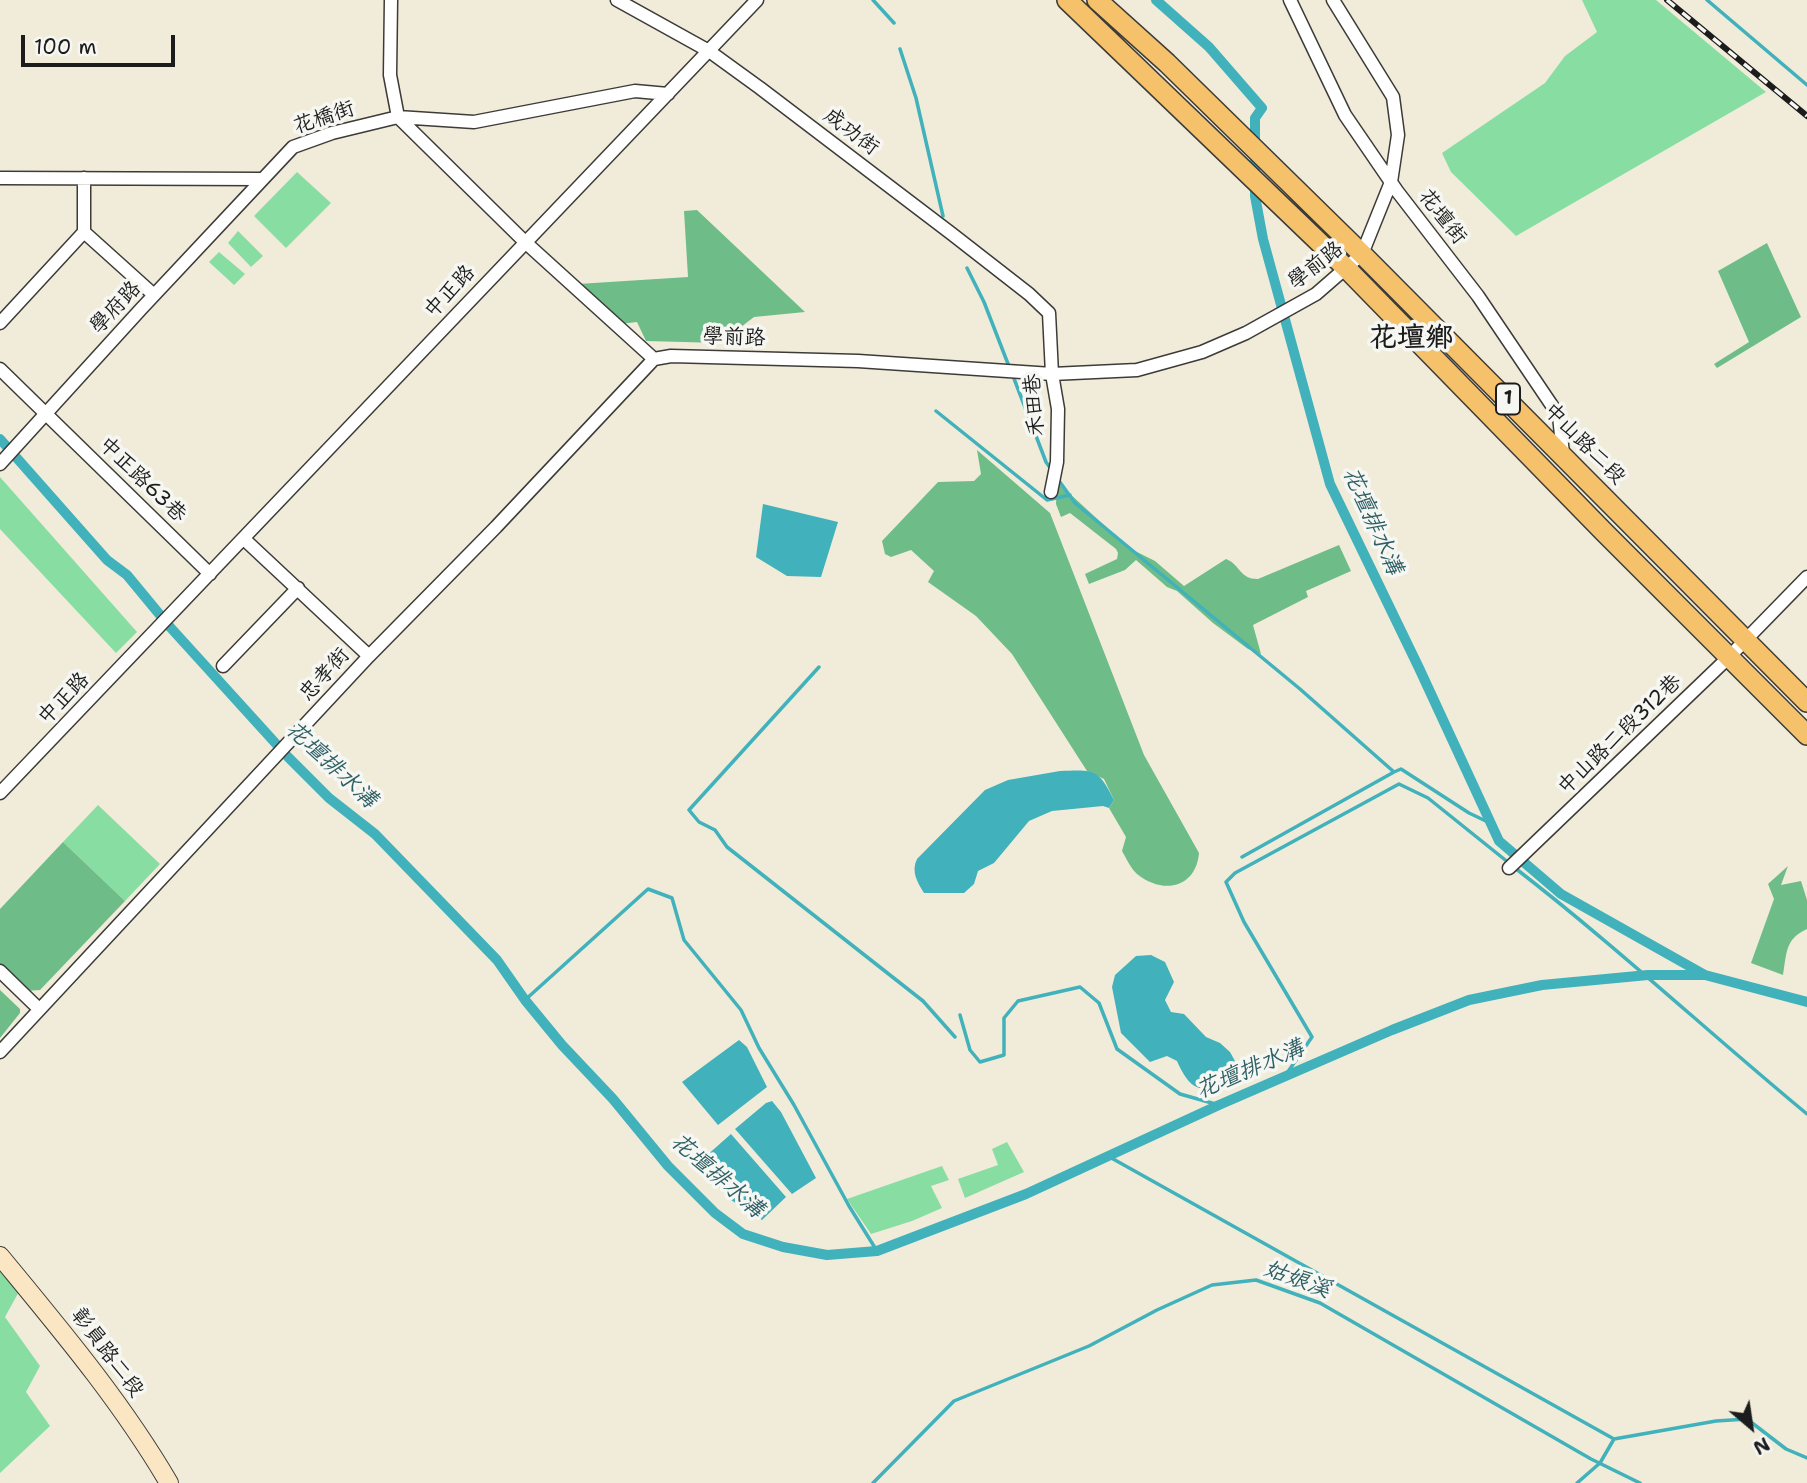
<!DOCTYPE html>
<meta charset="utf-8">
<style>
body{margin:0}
#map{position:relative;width:1807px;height:1483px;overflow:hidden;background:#f0ecd9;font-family:"Shantell Sans",sans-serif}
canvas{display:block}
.north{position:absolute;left:1716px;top:1392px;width:70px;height:70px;-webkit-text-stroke:5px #f6f6f2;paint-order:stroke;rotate:151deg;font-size:19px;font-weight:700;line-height:28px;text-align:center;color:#1c1c1c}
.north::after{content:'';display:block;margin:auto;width:24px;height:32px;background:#1c1c1c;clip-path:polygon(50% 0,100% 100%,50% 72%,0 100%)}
.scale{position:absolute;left:21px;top:35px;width:154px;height:32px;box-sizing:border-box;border:4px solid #1c1c1c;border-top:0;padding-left:9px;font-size:21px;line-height:24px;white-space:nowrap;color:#1c1c1c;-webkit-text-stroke:5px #f6f6f2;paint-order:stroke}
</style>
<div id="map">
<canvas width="1807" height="1483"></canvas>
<div class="north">N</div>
<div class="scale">100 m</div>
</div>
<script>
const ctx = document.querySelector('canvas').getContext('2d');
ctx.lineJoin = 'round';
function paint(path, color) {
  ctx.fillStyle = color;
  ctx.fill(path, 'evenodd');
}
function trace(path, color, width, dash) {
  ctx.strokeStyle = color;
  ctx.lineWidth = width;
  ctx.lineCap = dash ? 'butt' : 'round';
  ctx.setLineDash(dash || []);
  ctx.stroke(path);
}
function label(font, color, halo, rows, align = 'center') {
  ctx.font = font + ' "Shantell Sans","LXGW WenKai TC",sans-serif';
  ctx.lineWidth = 7;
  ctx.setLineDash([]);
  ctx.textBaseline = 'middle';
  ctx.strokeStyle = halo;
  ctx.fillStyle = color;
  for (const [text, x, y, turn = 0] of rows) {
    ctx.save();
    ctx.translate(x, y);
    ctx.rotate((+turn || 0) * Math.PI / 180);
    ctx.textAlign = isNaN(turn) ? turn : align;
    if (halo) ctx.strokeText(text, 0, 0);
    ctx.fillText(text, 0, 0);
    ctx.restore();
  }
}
paint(new Path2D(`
 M1582 0H1656L1766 92 1516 236 1451 172 1442 153 1545 83 1565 56 1597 32Z
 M297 172 331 203 286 248 254 216Z
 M238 231 263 256 251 267 228 243Z
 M219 252 245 274 234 285 209 262Z
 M0 477 137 632 116 653 0 529Z
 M98 805 160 864 125 901 63 842Z
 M1007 1142 1024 1172 965 1198 958 1179 998 1165 992 1149Z
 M942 1166 949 1180 931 1186 942 1208 912 1221 871 1234 847 1199Z
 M0 1270 21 1288 5 1317 40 1366 26 1392 50 1426 0 1473Z`), '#88dea2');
paint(new Path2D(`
 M697 210 805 312 754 317 720 343 646 341 637 322 620 324 578 284 688 277 684 211Z
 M1767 243 1801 317 1717 368 1714 364 1749 342 1718 271Z
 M977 450 1050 513 1144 755 1199 853C1196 888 1163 895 1137 874 1131 869 1126 858 1122 851L1126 837 1109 808 1114 800 1104 779 1087 771 1012 654 976 616 928 582 934 571 911 550 891 557 885 554 882 541 938 482 974 481 981 474Z
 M1057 482 1129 548 1155 561 1184 586 1226 559C1241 565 1239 579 1258 579L1339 545 1351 571 1306 591 1308 597 1253 625 1261 654 1248 649 1213 623 1177 591 1167 587 1136 560 1125 570 1089 584 1085 574 1117 559 1118 553 1116 549 1070 513 1061 517 1056 504Z
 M63 842 125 901 40 990 24 991 0 967V909Z
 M1788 866 1781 885 1801 881 1807 900V929C1785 939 1787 952 1783 975L1751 963 1774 899 1768 884Z
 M0 990 20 1009V1013L0 1038Z`), '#6ebd88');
paint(new Path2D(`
 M763 504 838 522 821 577 787 576 756 557Z
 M1060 771C1094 770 1098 768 1114 800L1109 808 1103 806 1052 811 1029 821 994 863 978 871 974 884 964 893H924C917 882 911 871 917 859L985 790 1008 780Z
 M1151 955 1165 962 1174 982 1165 1000 1171 1012 1184 1014 1206 1037 1220 1043 1230 1052 1241 1072C1209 1089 1195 1102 1177 1061L1167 1056 1150 1062 1121 1033 1112 987 1115 975 1136 956Z
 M739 1040 747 1047 767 1087 718 1125 682 1082Z
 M772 1101 781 1112 816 1178 792 1194 735 1129 766 1103Z
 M731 1134 786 1197 762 1220 731 1200 697 1164Z`), '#41b1bb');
trace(new Path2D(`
 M873 0 894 23
 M1707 0 1807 85
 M900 49 916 98 943 216
 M967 268 984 302 1010 369
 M1013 376 1046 462 1051 469
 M936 411 1047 500 1070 495
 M1057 478 1075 503 1300 689 1394 772 1401 769 1469 813 1490 823
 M819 667 689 810 699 822 715 830 727 847 923 1001 955 1037
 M1242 857 1394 772
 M1515 868C1616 946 1709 1033 1807 1114
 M525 1000 648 889 672 898 684 940 741 1010 759 1048 794 1105 849 1206 877 1251
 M960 1015 970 1050 980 1062 1004 1055V1018L1018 1001 1080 987 1099 1003 1117 1049 1180 1094 1219 1105
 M1285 1076 1312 1037 1244 922 1226 882 1235 873 1399 784 1428 798 1509 863
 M1106 1155 1614 1439 1716 1421 1747 1419 1786 1449 1807 1458
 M873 1483 954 1401 1089 1346 1157 1310 1212 1285 1256 1280 1320 1303 1591 1459 1640 1483
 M1577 1483 1600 1463 1614 1439`), '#41b1bb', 3.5);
trace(new Path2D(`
 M1156 0 1209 47 1262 108 1255 118V196L1263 239 1330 484 1419 668 1499 841 1561 894 1705 975 1807 1002
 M0 439 107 560 127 575 170 627 288 757 329 798 375 834 497 960 525 1000 562 1045 613 1099 668 1166 715 1213 743 1234 783 1247 827 1255 877 1251 1026 1194 1219 1105 1392 1030 1469 1000 1542 985 1648 975H1705`), '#41b1bb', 10);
const minor = new Path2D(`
 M391 0 390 75 398 117 525 242 654 359 671 356 858 361 1052 374 1137 370 1202 352 1246 333 1316 294 1362 254 1391 182 1398 135 1393 97 1333 0
 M617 0 709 51 760 88 952 234 1029 294 1049 313 1052 374 1058 409 1057 462 1051 492
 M1290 0 1345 115 1397 191 1478 296 1559 416 1563 454
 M0 178 261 179
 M84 178V232
 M84 232 154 295
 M0 323 84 232
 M0 369 210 574
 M0 464 141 309 293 147 332 133 398 117 474 122 635 91 668 94
 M244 539 369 656
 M223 666 298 588
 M0 793 757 0
 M1509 868 1729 657 1807 577
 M0 971 39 1009
 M0 1052 369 656 496 527 654 359`);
const secondary = new Path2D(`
 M0 1256C60 1329 121 1401 169 1483`);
const primary = new Path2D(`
 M1067 0 1347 269 1605 533 1807 735
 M1097 0 1167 63 1362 254 1807 702`);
trace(minor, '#3c3b38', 15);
trace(secondary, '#3c3b38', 20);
trace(primary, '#3c3b38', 22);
trace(minor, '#fff', 12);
trace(secondary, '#fbe6c4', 18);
trace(primary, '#f5c16b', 19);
const rail = new Path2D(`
 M1667 0 1807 116`);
trace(rail, '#1c1c1c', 6);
trace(rail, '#f6f6f2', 3.5, [10]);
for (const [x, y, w] of [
 [1508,399,24]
]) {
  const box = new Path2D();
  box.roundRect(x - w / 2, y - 15.5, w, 31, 5);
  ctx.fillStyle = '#f6f6f2';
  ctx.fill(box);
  trace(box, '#1c1c1c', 2);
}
label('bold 19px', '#1c1c1c', null, [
 ["1",1508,399]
]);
label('21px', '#1c1c1c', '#f6f6f2', [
 ["花橋街",324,118,-18],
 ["成功街",851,132,37],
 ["花壇街",1442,217,52],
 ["學前路",1316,266,-38],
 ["中正路",450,292,-47],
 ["學府路",116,308,-47],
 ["學前路",734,338,2],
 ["禾田巷",1035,405,-94],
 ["中山路二段",1584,444,45],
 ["中正路63巷",142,480,44],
 ["忠孝街",325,675,-48],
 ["中正路",64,699,-46],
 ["中山路二段312巷",1620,735,-44],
 ["彰員路二段",107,1353,53]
]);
label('italic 23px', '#2d5f64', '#f6f6f2', [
 ["花壇排水溝",1372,521,66],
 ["花壇排水溝",331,765,43],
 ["花壇排水溝",1250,1070,-23],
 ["花壇排水溝",717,1176,41],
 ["姑娘溪",1297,1280,20]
]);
label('bold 28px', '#1c1c1c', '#f6f6f2', [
 ["花壇鄉",1411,339]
]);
</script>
